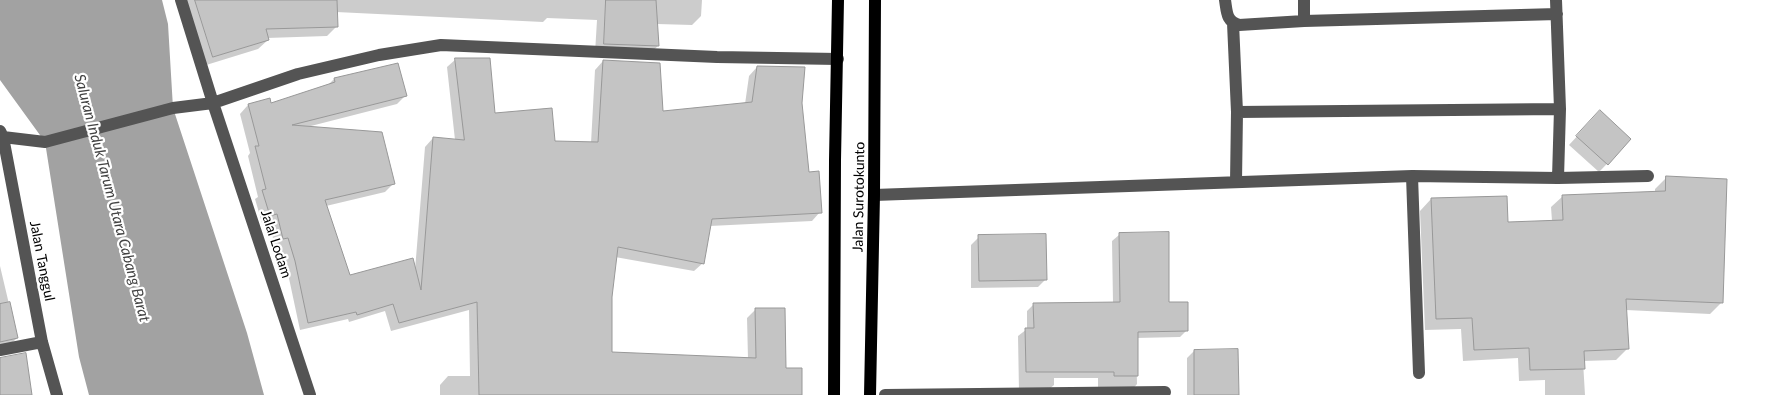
<!DOCTYPE html>
<style>
body{margin:0}
canvas{display:block;background:#fff}
</style>
<canvas width="1788" height="395"></canvas>
<script>
const ctx = document.querySelector('canvas').getContext('2d');
ctx.lineJoin = 'round';
function paint(path, color) {
  ctx.fillStyle = color;
  ctx.fill(path, 'evenodd');
}
function trace(path, color, width, dash) {
  ctx.strokeStyle = color;
  ctx.lineWidth = width;
  ctx.lineCap = dash ? 'butt' : 'round';
  ctx.setLineDash(dash || []);
  ctx.stroke(path);
}
function label(font, color, halo, rows, align = 'center') {
  ctx.font = font + ' Lato,sans-serif';
  ctx.lineWidth = 4.5;
  ctx.setLineDash([]);
  ctx.textBaseline = 'middle';
  ctx.strokeStyle = halo;
  ctx.fillStyle = color;
  for (const [text, x, y, turn = 0] of rows) {
    ctx.save();
    ctx.translate(x, y);
    ctx.rotate((+turn || 0) * Math.PI / 180);
    ctx.textAlign = isNaN(turn) ? turn : align;
    if (halo) ctx.strokeText(text, 0, 0);
    ctx.fillText(text, 0, 0);
    ctx.restore();
  }
}
paint(new Path2D(`
 M0 0H162L168 24 173 108 247 333 264 395H89L79 357 45 142 0 80Z`), '#a2a2a2');
paint(new Path2D(`
 M182 0H702L701 16 692 25 657 24 658 46 648 55 595 53 597 20 547 18 543 22 336 12 337 26 327 36 267 38 268 40 258 49 203 66Z
 M456 59 494 115 554 142 591 143 595 70 603 61 662 112 745 104 749 76 757 67 801 103 808 173 820 212 812 221 710 226 703 263 694 271 615 257 611 297V353L748 359 747 318 756 309 784 369 801 395H440V385L448 376H470L469 310 391 331 385 311 349 322 348 319 300 330 287 269 279 246 275 247 269 221 262 223 255 199 258 197 248 156 250 153 240 114 248 105 269 100 270 105 327 86 334 79 405 96 397 104 307 127 393 184 385 192 326 206 349 276 415 270 425 147 433 138 455 140 447 67Z
 M1592 120 1630 140 1599 172 1569 145Z
 M1666 178 1722 302 1710 314 1626 310 1627 349 1616 360 1583 361 1585 395H1545V380L1519 381 1518 358 1463 361 1461 329 1425 330 1420 211 1431 199 1507 223 1552 221 1551 207 1563 196 1655 193V189Z
 M1119 235 1187 330 1180 337 1136 338 1137 384 1131 391H1098V378H1054V385L1047 391 1019 392 1018 336 1027 329V311L1034 304 1113 303 1112 241Z
 M979 237 1046 279 1038 287 971 288V245Z
 M0 266 17 338 9 346 0 348Z
 M1194 351 1238 395H1187V358Z`), '#0003');
const building = new Path2D(`
 M195 0H337L338 27 266 29 269 40 213 57Z
 M606 0H656L659 46 604 44Z
 M455 58H490L495 113 552 108 555 141 598 142 603 60 660 63 663 111 752 102 757 66 805 67 802 103 809 172 819 171 822 213 712 219 704 264 618 247 612 297V352L756 358 755 308H785L786 368H802V395H479L477 302 399 323 393 304 357 315 356 312 308 323 295 261 288 238 283 239 277 214 270 216 262 190 266 189 255 146H259L248 104 270 98 271 103 335 82 334 78 398 63 407 96 292 125 382 132 395 184 325 200 350 275 413 258 421 290 433 137 464 140Z
 M1600 110 1631 139 1608 165 1576 136Z
 M1666 176 1727 179 1723 303 1626 299 1629 349 1584 351 1585 369 1530 370 1529 348 1474 350 1472 318 1436 319 1431 198 1507 196 1508 222 1563 220 1562 195 1665 191Z
 M1169 232V302H1188V331L1138 332V376H1114V372H1026L1025 328H1034L1033 303 1120 302 1119 233Z
 M1046 234 1047 280 979 281 978 235Z
 M10 302 18 338 0 342V304Z
 M1238 349 1239 395H1194V350Z
 M26 353 32 395H0V358Z`);
paint(building, '#c4c4c4');
trace(building, '#989898', 1);
trace(new Path2D(`
 M181 0 213 103 310 395
 M1225 0C1227 12 1226 21 1239 25L1304 21 1557 14
 M1304 0V21
 M1233 23 1237 112
 M0 131 3 137 42 342 57 395
 M3 137 45 142 173 108 213 103 298 74 379 55 441 45 717 57 838 59
 M1412 176 1419 373
 M1558 178 1648 176
 M1236 182 1237 112 1560 109
 M874 195 1412 176 1558 178 1560 109 1556 0
 M0 350 42 342
 M885 395 1165 392`), '#545454', 12);
trace(new Path2D(`
 M834 395 835 160 838 0
 M870 395 874 195 875 0`), '#000', 12);
label('14px', '#000', '#fff', [
 ["Jalan Surotokunto",859,197,-89],
 ["Jalal Lodam",276,244,72],
 ["Jalan Tanggul",42,261,79]
]);
label('italic 15px', '#434343', '#fff', [
 ["Saluran Induk Tarum Utara Cabang Barat",112,198,75]
]);
</script>
